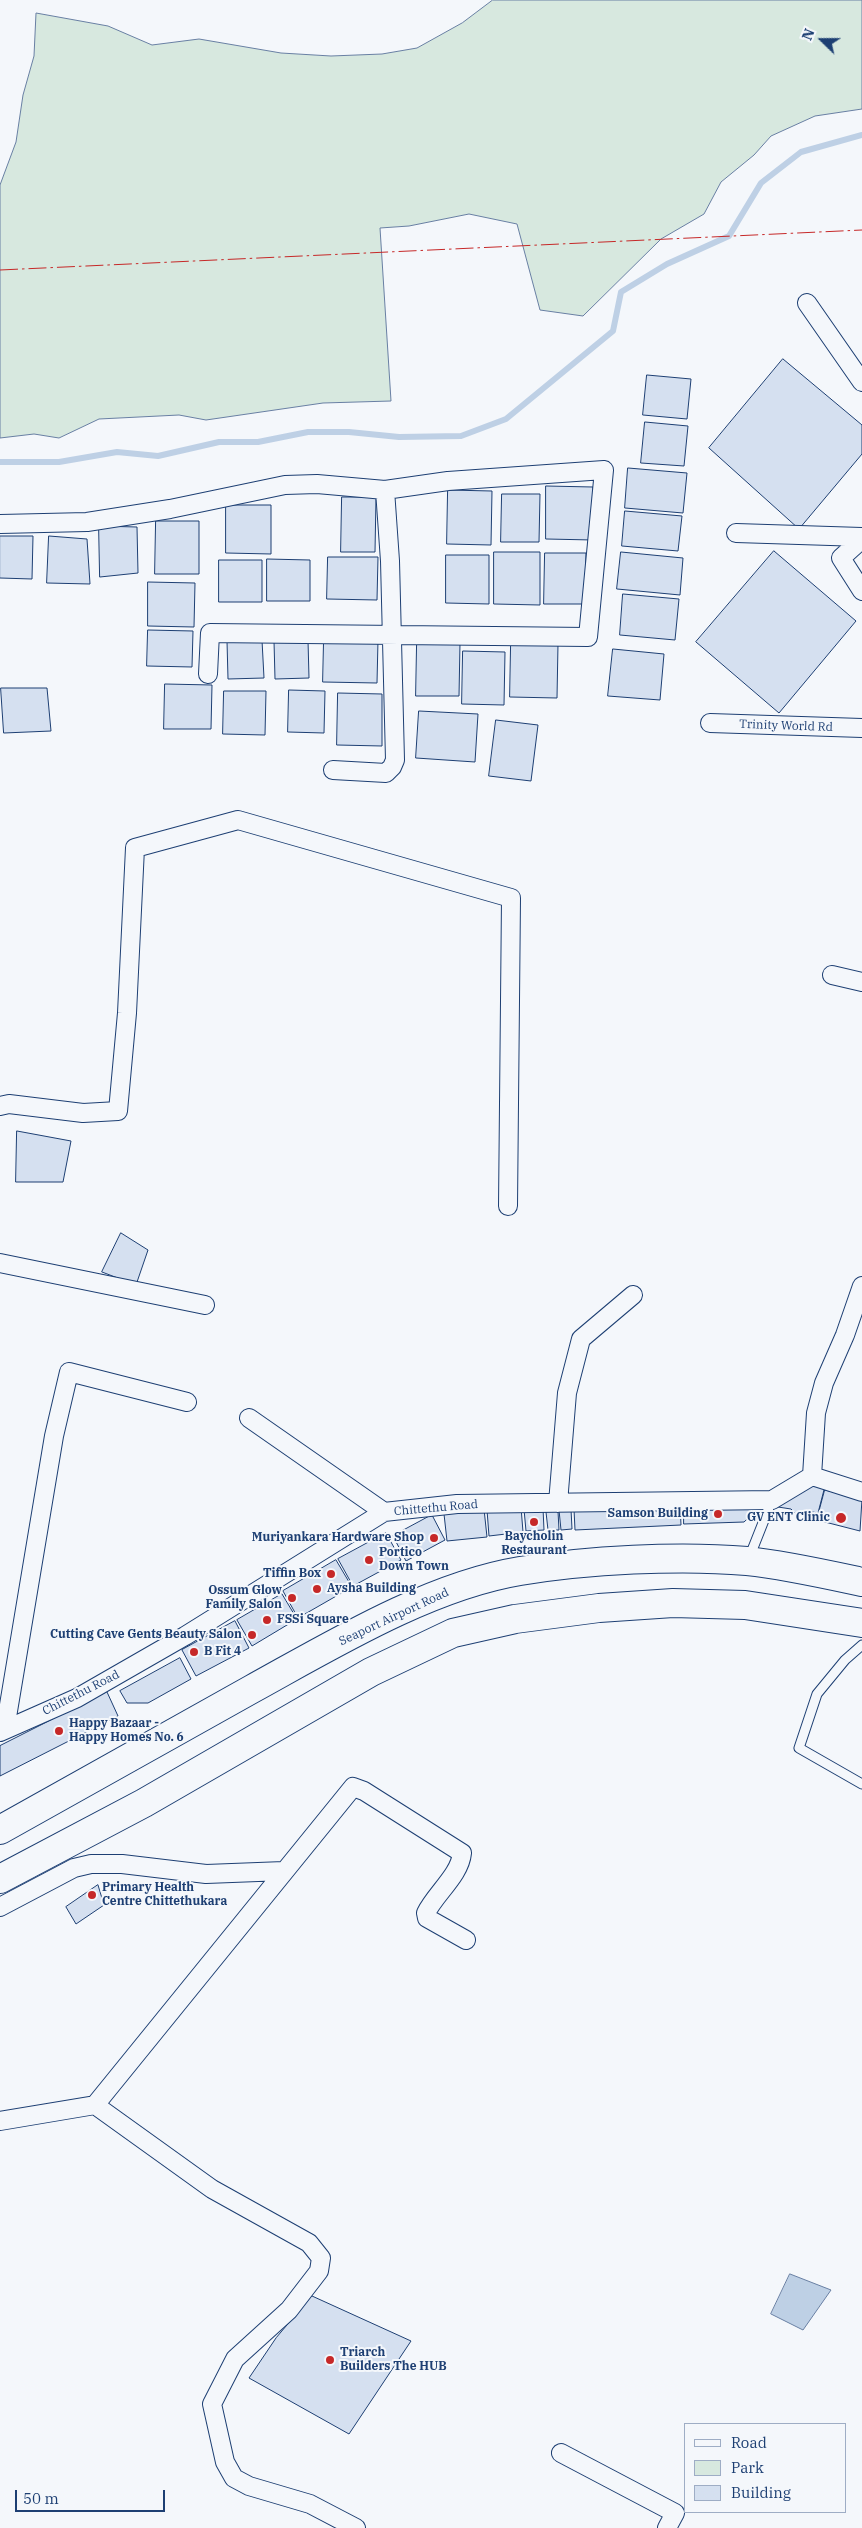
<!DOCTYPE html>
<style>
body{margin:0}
#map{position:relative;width:862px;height:2528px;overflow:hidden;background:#f4f7fb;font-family:"IBM Plex Serif",serif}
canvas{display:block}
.legend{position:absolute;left:684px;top:2423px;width:162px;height:90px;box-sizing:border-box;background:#f4f7fb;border:1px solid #9eadc5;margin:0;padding:6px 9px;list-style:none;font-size:15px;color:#1d3f73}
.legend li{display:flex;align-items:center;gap:10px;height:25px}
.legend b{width:25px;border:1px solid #9eadc5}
.north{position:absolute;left:797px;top:15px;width:50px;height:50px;-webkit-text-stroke:4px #f4f7fb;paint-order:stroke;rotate:292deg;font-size:14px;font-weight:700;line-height:20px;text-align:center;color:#1d3f73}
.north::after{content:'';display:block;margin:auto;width:18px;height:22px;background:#1d3f73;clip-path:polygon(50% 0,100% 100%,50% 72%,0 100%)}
.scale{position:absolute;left:15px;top:2490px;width:150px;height:22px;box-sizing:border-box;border:2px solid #1d3f73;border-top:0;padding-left:6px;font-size:15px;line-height:18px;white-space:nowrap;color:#1d3f73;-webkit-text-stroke:4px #f4f7fb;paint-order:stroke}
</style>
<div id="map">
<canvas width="862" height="2528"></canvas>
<ul class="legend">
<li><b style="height:6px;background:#f4f7fb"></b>Road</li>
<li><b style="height:14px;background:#d7e8df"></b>Park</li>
<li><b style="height:14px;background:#d5e0f0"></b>Building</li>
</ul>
<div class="north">N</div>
<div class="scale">50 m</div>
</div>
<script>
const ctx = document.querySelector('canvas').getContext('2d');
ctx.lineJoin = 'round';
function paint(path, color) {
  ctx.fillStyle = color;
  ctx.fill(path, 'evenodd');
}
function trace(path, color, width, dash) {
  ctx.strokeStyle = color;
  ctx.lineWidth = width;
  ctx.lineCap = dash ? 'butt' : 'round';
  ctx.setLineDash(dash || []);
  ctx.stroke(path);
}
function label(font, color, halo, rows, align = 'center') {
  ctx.font = font + ' "IBM Plex Serif",serif';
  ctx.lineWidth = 4;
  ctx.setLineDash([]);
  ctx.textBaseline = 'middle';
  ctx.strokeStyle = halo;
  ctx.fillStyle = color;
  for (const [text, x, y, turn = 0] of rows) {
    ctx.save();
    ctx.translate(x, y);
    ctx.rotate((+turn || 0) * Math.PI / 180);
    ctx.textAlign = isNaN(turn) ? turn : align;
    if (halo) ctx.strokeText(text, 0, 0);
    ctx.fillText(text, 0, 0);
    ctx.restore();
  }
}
const green = new Path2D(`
 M493 0H862V109L815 116 771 136 754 155 721 182 704 214 661 239 583 316 540 310 517 224 469 214 409 226 380 228 391 401 323 403 206 420 179 415 99 419 59 438 34 434 0 438V185L16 142 23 95 34 56 36 13 108 26 152 45 199 39 281 53 331 56 382 54 417 48 462 23Z`);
paint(green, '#d7e8df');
trace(green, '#687fa3', 1);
const water = new Path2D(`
 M790 2274 831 2290 803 2330 771 2314Z`);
paint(water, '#bed0e5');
trace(water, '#687fa3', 1);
trace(new Path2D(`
 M0 462H59L117 452 158 456 219 442H258L308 432H349L399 437 461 436 506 419 613 331 621 292 667 264 729 236 761 183 801 152 862 135`), '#bed0e5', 6);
const building = new Path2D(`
 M783 359 862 425V454L799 529 709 448Z
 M647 375 691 379 687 419 643 415Z
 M645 422 688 426 684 466 641 463Z
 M628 468 687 473 683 513 625 508Z
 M546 486 593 487V540L546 539Z
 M448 490 492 491 491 545 447 544Z
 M502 494H540L539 542H501Z
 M342 497H376L375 552H341Z
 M226 505H271V554L226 553Z
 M625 511 682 516 678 551 622 546Z
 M156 521H199V574H155Z
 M99 526 137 527 138 573 100 577Z
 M0 536H33L32 579 0 578Z
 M49 536 87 539 90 584 47 583Z
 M774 551 856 621 779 713 696 642Z
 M494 552H540V605L494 604Z
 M621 552 683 558 680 595 617 589Z
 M545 553H586L585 604H544Z
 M446 555H489V604L446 603Z
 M328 557H378L377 600 327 599Z
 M267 559 310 560V601H267Z
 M219 560H262V602H219Z
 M148 582 195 583 194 627 148 626Z
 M623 594 679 599 675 640 620 635Z
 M148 630 193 631 192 667 147 666Z
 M324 639 378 640 377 683 323 682Z
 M262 640 264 678 228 679 227 641Z
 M308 640 309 678 275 679 274 641Z
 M417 643H460L459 696H416Z
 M511 644H558L557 698 510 697Z
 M613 649 664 654 660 700 608 696Z
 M463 651 505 652 504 705 462 704Z
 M165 684 212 685 211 729H164Z
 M1 688H47L51 731 4 733Z
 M289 690 325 691 324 733 288 732Z
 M224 691H266L265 735 223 734Z
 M338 693 382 694V746L337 745Z
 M419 711 478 714 475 762 416 758Z
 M496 720 538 725 531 781 489 776Z
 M17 1131 71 1141 63 1182H16Z
 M121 1233 148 1250 136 1285 102 1272Z
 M814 1483 825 1486 818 1513 807 1511 804 1515H797L791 1509 778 1507 782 1500Z
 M825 1490 862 1499 860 1531 817 1520Z
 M680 1504 681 1525 575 1530 574 1509Z
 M684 1505 761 1506 744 1522 684 1524Z
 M521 1507 523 1532 489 1536 487 1510Z
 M543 1508 544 1530 526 1531 524 1509Z
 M484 1509 487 1537 447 1541 444 1514Z
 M571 1509 572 1529 561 1530 559 1510Z
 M558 1511 559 1530H548L546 1512Z
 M432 1515 445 1540 406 1561 393 1536Z
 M386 1533 401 1560 353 1586 338 1559Z
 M336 1560 352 1587 298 1618 283 1591Z
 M282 1594 297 1619 252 1646 237 1620Z
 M235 1621 249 1648 196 1676 182 1650Z
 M180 1658 191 1679 148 1703H127L120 1691Z
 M107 1692 118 1716 0 1776V1746Z
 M98 1885 104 1905 76 1924 66 1907Z
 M312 2296 411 2341 349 2434 249 2378 276 2338Z`);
paint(building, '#d5e0f0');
trace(building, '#1d3f73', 1);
const service = new Path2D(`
 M749 1558 772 1500
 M862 1645 845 1660 817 1694 799 1748 862 1784`);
const minor = new Path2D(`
 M807 303 862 382
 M0 524 87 522 170 509 285 485 317 484 385 490 390 561 395 760 392 767 386 773 333 770
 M736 533 862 537
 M862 539 841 558 862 591
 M208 674 210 633 588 637 604 470 448 481 385 490
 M710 723 862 728
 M832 975 862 982
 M0 1106 9 1104 83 1113 118 1111 127 1013 135 848 238 820 511 898 508 1206
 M0 1263 205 1305
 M249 1418 384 1512
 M812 1476 816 1413 824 1383 845 1335 862 1286
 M558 1503 567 1393 581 1339 633 1295
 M0 1727 7 1717 54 1436 69 1372 187 1402
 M0 1732 77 1698 185 1636 384 1512 457 1504 772 1500 812 1476 862 1492
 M0 1907 74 1868 91 1864H122L206 1874 284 1871
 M95 2105 353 1787 364 1791 462 1853C460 1875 435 1894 426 1913L427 1918 466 1940
 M0 2121 95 2105 212 2189 309 2243 321 2258 319 2271 289 2310 235 2359 212 2404 225 2462 234 2478 249 2486 310 2504 356 2528
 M561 2453 675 2513 667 2528`);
const primary = new Path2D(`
 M0 1830C84 1783 168 1736 252 1689 332 1645 429 1586 520 1571 587 1560 679 1555 747 1561 785 1565 825 1574 862 1582
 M0 1879 144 1803 371 1672 453 1633 515 1619 599 1608 673 1603 745 1605 862 1623`);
trace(service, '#1d3f73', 11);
trace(minor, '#1d3f73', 20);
trace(primary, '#1d3f73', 30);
trace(service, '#f4f7fb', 9);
trace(minor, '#f4f7fb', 18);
trace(primary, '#f4f7fb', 28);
trace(new Path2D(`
 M0 270 862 230`), '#c62828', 1, [18, 4, 2.5, 4]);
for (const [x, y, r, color] of [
 [718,1514,5,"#c62828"],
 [841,1518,6,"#c62828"],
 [534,1522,5,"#c62828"],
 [434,1538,5,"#c62828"],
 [369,1560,5,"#c62828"],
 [331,1574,5,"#c62828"],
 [317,1589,5,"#c62828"],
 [292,1598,5,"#c62828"],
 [267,1620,5,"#c62828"],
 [252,1635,5,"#c62828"],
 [194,1652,5,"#c62828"],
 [59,1731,5,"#c62828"],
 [92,1895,5,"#c62828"],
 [330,2360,5,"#c62828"]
]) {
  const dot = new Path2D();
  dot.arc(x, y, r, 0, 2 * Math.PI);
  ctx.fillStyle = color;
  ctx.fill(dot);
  trace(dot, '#f4f7fb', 2);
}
label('12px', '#1d3f73', '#f4f7fb', [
 ["Trinity World Rd",786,726,2],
 ["Chittethu Road",436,1508,-5],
 ["Seaport Airport Road",394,1617,-25],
 ["Chittethu Road",81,1693,-27]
]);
label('bold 12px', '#1d3f73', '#f4f7fb', [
 ["Samson Building",708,1514,"right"],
 ["GV ENT Clinic",830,1518,"right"],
 ["Baycholin",534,1537,"center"],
 ["Restaurant",534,1551,"center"],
 ["Muriyankara Hardware Shop",424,1538,"right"],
 ["Portico",379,1553],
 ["Down Town",379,1567],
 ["Tiffin Box",321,1574,"right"],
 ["Aysha Building",327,1589],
 ["Ossum Glow",282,1591,"right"],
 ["Family Salon",282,1605,"right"],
 ["FSSi Square",277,1620],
 ["Cutting Cave Gents Beauty Salon",242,1635,"right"],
 ["B Fit 4",204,1652],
 ["Happy Bazaar -",69,1724],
 ["Happy Homes No. 6",69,1738],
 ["Primary Health",102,1888],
 ["Centre Chittethukara",102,1902],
 ["Triarch",340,2353],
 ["Builders The HUB",340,2367]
], 'left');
</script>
